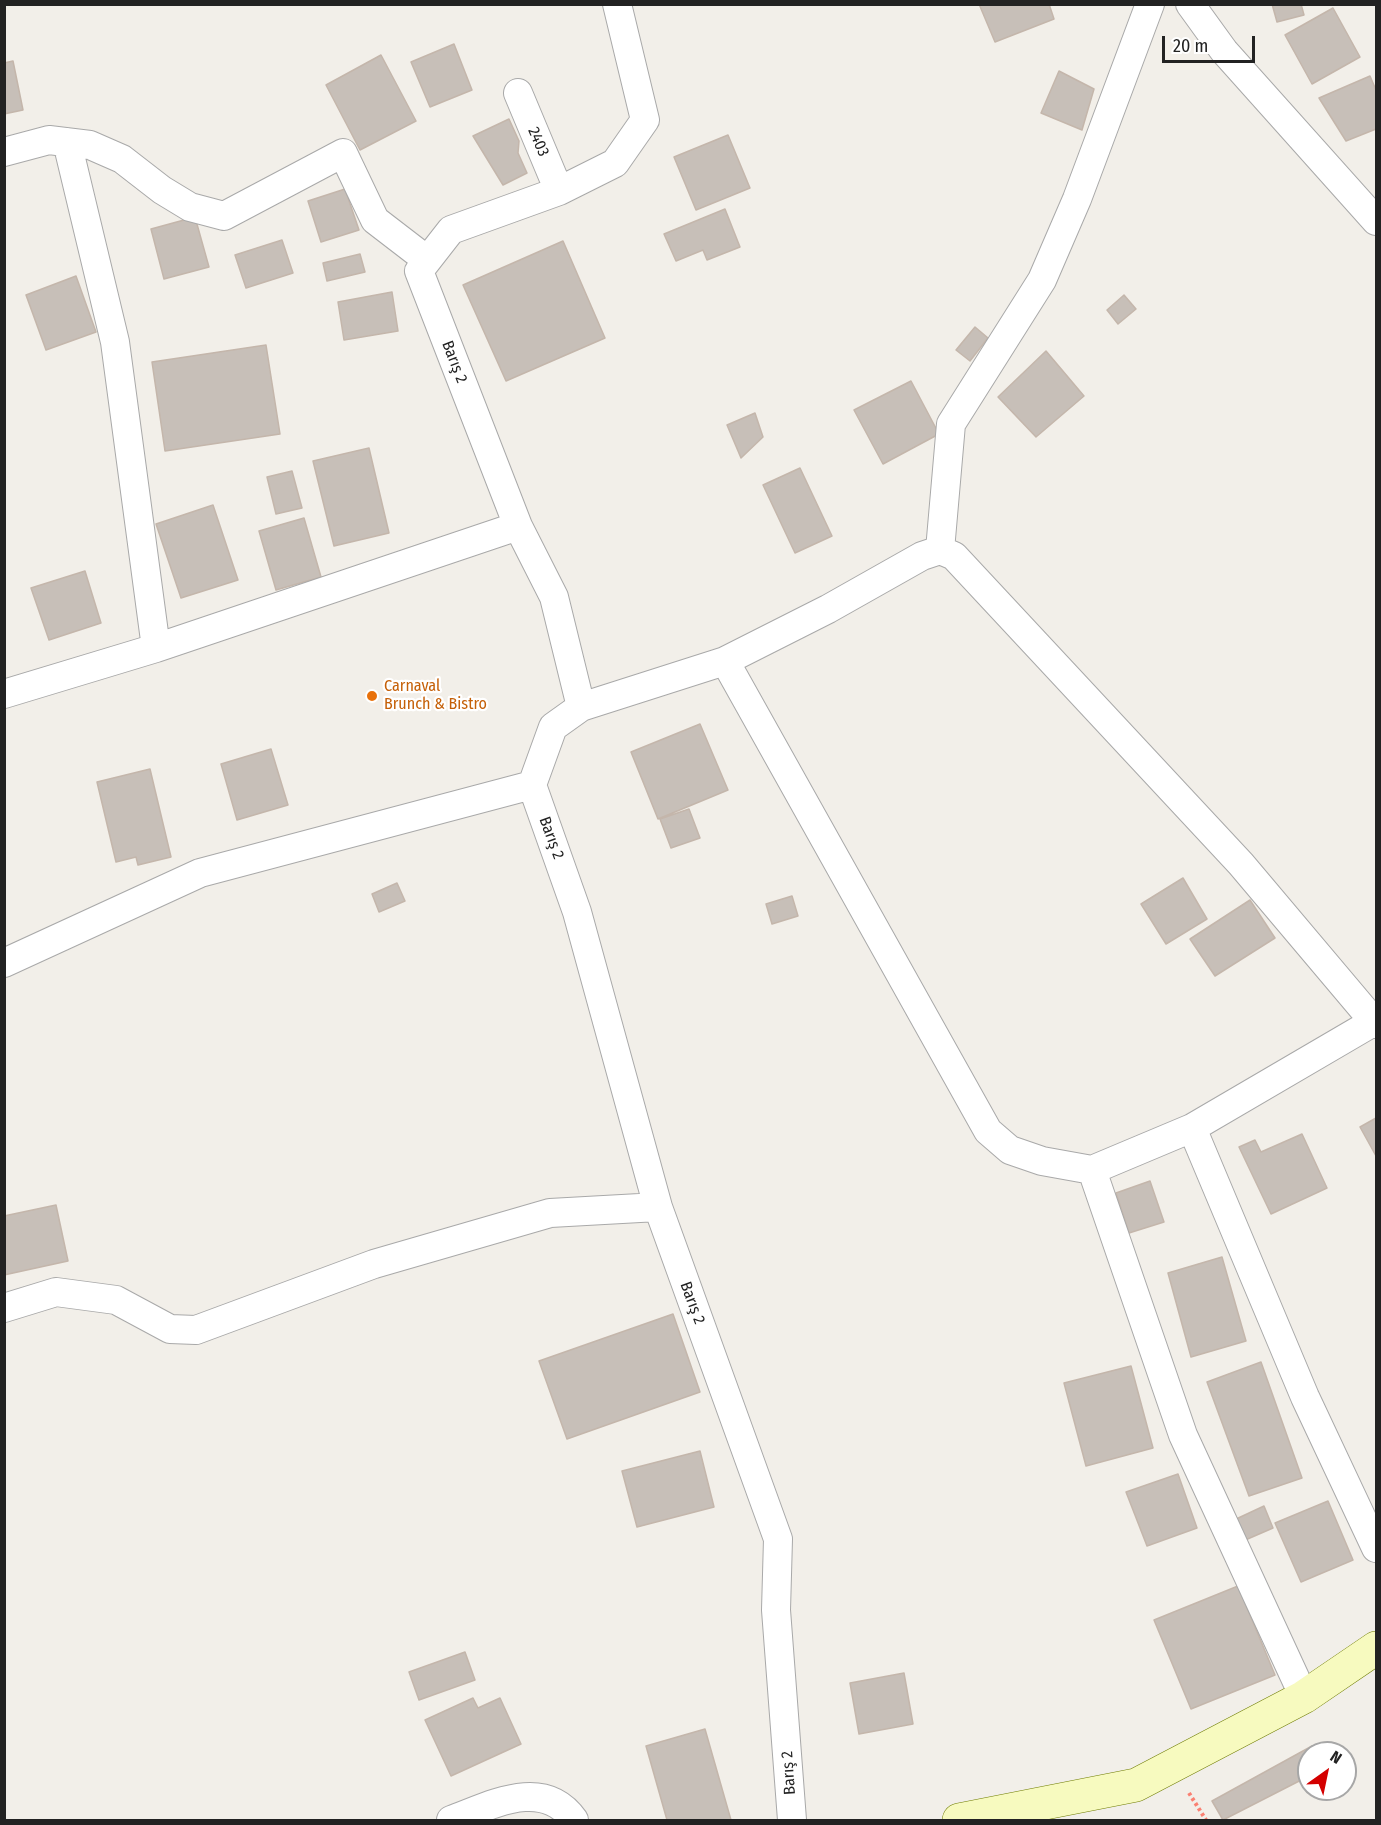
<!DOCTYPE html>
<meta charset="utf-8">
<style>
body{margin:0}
#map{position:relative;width:1381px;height:1825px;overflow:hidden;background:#f2efe9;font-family:"Fira Sans Condensed",sans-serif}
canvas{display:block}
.frame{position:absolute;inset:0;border:6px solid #222;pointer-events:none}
.north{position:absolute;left:1297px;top:1741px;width:60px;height:60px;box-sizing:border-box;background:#fff;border:2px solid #a7a7a7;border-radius:50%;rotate:33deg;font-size:16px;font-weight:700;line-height:24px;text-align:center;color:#222}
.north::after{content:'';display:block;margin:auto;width:21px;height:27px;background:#d40000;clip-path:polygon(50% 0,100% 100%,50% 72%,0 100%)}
.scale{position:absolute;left:1162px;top:36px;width:93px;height:27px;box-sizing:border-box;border:3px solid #222;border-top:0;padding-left:8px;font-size:18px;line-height:21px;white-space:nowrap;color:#222;-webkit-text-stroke:4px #fff;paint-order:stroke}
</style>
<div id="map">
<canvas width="1381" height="1825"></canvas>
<div class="frame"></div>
<div class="north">N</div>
<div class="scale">20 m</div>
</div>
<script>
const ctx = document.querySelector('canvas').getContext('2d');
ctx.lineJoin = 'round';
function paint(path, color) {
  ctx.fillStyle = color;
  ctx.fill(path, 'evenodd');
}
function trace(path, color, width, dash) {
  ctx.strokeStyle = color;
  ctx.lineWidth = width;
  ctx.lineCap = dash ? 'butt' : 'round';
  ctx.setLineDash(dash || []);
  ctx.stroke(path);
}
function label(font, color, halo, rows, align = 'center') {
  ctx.font = font + ' "Fira Sans Condensed",sans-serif';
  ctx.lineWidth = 4.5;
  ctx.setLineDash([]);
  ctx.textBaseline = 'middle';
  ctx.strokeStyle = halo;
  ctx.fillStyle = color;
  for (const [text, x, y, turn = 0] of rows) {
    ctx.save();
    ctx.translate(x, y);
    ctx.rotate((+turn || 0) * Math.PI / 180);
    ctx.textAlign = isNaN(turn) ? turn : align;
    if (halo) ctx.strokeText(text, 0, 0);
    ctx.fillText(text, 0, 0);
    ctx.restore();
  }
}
const building = new Path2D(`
 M979 4H1049L1054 19 995 42Z
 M1272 4H1301L1304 15 1277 22Z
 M1333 8 1360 57 1312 84 1285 35Z
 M454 44 472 90 430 107 411 62Z
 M381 55 416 121 360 150 326 85Z
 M13 61 23 110 4 114V63Z
 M1059 71 1094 89 1082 130 1041 113Z
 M1370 76 1376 90V129L1346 141 1319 98Z
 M509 119 519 141 518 153 527 173 503 185 473 136Z
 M728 135 750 188 696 210 674 157Z
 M345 189 359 230 321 242 308 201Z
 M725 209 740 247 707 260 703 250 676 261 664 234Z
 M195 217 209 267 164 279 151 229Z
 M282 240 293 273 246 288 235 255Z
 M563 241 605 338 506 381 463 285Z
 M360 254 365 272 327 281 323 263Z
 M76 276 96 332 46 350 26 295Z
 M392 292 398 331 344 340 338 302Z
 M1124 295 1136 309 1118 324 1107 310Z
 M975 327 988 338 970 361 956 350Z
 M266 345 280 434 165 451 152 362Z
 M1046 351 1084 396 1036 437 998 397Z
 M911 381 939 434 883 464 854 410Z
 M755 413 763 437 741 458 727 425Z
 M369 448 389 533 334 546 313 461Z
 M800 468 832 536 795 553 763 485Z
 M292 471 302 508 276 514 267 477Z
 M213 505 238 580 181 598 156 524Z
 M304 518 321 577 276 590 259 531Z
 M85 571 101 623 49 640 31 588Z
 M700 724 728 790 658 819 631 752Z
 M271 749 288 805 237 820 221 764Z
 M150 769 171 857 138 865 136 857 116 862 97 782Z
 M689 809 700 838 671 848 660 819Z
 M1183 878 1207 919 1166 944 1141 904Z
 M397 883 405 901 379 912 372 894Z
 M792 896 798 916 772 924 766 904Z
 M1250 900 1275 938 1215 976 1190 939Z
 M1376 1118V1156L1360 1127Z
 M1302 1134 1327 1188 1271 1214 1239 1147 1255 1140 1261 1152Z
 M1150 1181 1164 1222 1129 1233 1116 1193Z
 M56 1205 68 1261 4 1275V1216Z
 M1222 1257 1246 1341 1191 1357 1168 1273Z
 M673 1314 700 1392 567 1439 539 1361Z
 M1261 1362 1302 1478 1249 1496 1207 1382Z
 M1131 1366 1153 1448 1086 1466 1064 1383Z
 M700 1451 714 1507 637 1527 622 1471Z
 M1178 1474 1197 1528 1147 1546 1126 1492Z
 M1328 1501 1353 1560 1301 1582 1275 1523Z
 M1264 1506 1273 1528 1243 1541 1234 1520Z
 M1238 1586 1275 1675 1191 1709 1154 1620Z
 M465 1652 475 1680 419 1700 409 1672Z
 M904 1673 913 1724 859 1734 850 1683Z
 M473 1698 478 1708 500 1698 521 1744 451 1776 425 1720Z
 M705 1729 731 1820H667L646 1746Z
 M1312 1746 1316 1753H1309V1776L1223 1820 1212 1801Z`);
paint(building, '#c7bfb8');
trace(building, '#c4b6ab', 1.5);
const street = new Path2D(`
 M617 4 645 120 615 163 559 191 451 230 419 271 518 526 554 597 581 707 553 727 532 785 577 912 658 1207 778 1539 776 1610 792 1820
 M1190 4 1224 51 1376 221
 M518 93 559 191
 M67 142 115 342 156 648
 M4 152 49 140 90 145 122 159 162 190 190 207 224 216 343 153 375 220 427 260
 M940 550 951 424 1042 280 1077 199 1150 4
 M725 661 988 1131 1010 1150 1042 1161 1092 1170
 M4 694 156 648 518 526
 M581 707 725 661 828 609 922 556 940 550 954 556 1241 864 1376 1024
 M4 963 200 873 532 785
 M1192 1128 1305 1397 1376 1548
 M4 1308 56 1292 116 1300 170 1329 196 1330 374 1264 550 1213 658 1207
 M1304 1697 1183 1435 1092 1170 1192 1128 1375 1021
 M451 1820C490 1806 543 1776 574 1820`);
const secondary = new Path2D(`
 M959 1820 1136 1785 1304 1697 1376 1648`);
trace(street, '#a9a9a9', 30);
trace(secondary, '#707d05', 34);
trace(new Path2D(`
 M1189 1793 1206 1820`), '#fa8072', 4, [3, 3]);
trace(street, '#fff', 28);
trace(secondary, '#f7fabf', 33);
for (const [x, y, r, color] of [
 [372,696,6,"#e8710a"]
]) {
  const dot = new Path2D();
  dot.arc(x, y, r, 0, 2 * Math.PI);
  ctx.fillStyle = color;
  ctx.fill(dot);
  trace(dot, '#fff', 2);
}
label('16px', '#222', '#fff', [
 ["2403",538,142,67],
 ["Barış 2",454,362,69],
 ["Barış 2",551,838,70],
 ["Barış 2",692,1303,70],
 ["Barış 2",789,1773,-94]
]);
label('16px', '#c56008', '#fff', [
 ["Carnaval",384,687],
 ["Brunch & Bistro",384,705]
], 'left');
</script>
